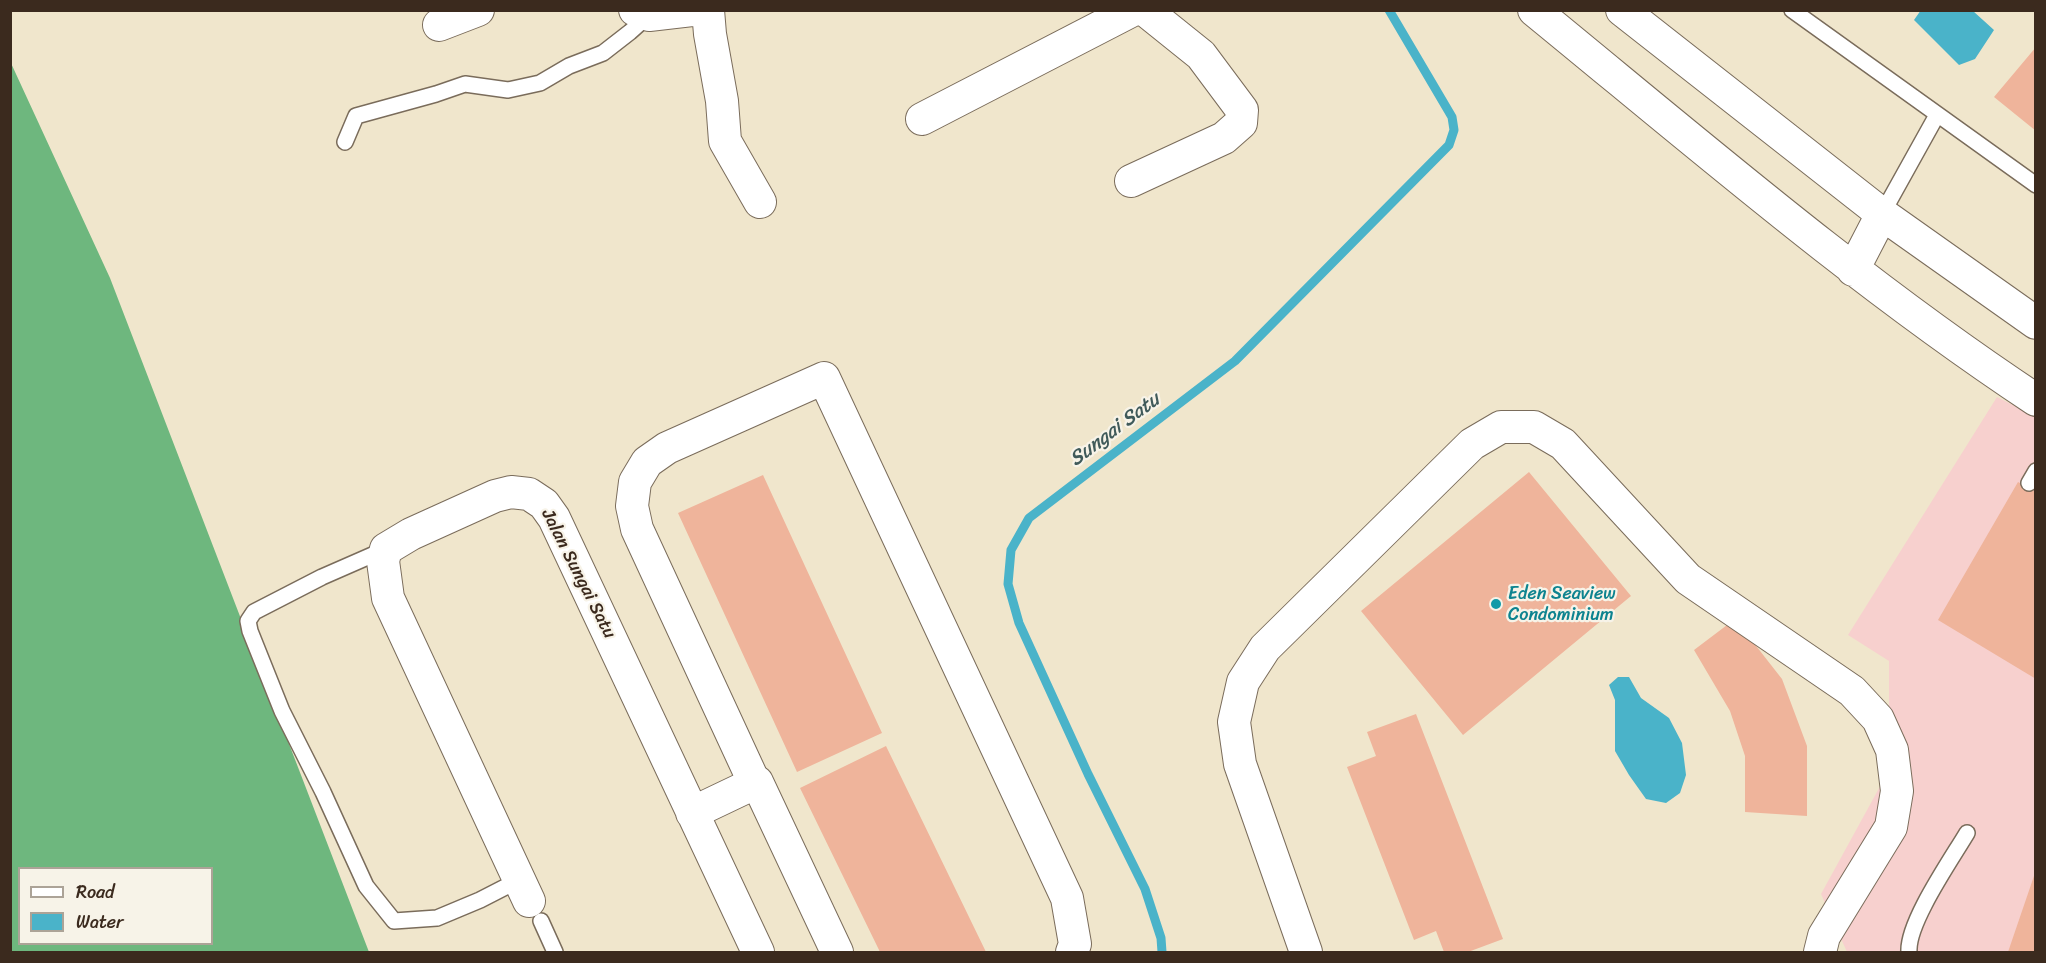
<!DOCTYPE html>
<style>
body{margin:0}
#map{position:relative;width:2046px;height:963px;overflow:hidden;background:#f0e6cc;font-family:Sriracha,sans-serif}
canvas{display:block}
.frame{position:absolute;inset:0;border:12px solid #3b2a1e;pointer-events:none}
.legend{position:absolute;left:18px;top:867px;width:195px;height:78px;box-sizing:border-box;background:#f7f3e8;border:2px solid #aca397;margin:0;padding:8px 10px;list-style:none;font-size:18px;color:#3b2a1e}
.legend li{display:flex;align-items:center;gap:12px;height:30px}
.legend b{width:30px;border:2px solid #aca397}
</style>
<div id="map">
<canvas width="2046" height="963"></canvas>
<div class="frame"></div>
<ul class="legend">
<li><b style="height:8px;background:#fff"></b>Road</li>
<li><b style="height:16px;background:#4ab3c9"></b>Water</li>
</ul>
</div>
<script>
const ctx = document.querySelector('canvas').getContext('2d');
ctx.lineJoin = 'round';
function paint(path, color) {
  ctx.fillStyle = color;
  ctx.fill(path, 'evenodd');
}
function trace(path, color, width, dash) {
  ctx.strokeStyle = color;
  ctx.lineWidth = width;
  ctx.lineCap = dash ? 'butt' : 'round';
  ctx.setLineDash(dash || []);
  ctx.stroke(path);
}
function label(font, color, halo, rows, align = 'center') {
  ctx.font = font + ' Sriracha,sans-serif';
  ctx.lineWidth = 4.5;
  ctx.setLineDash([]);
  ctx.textBaseline = 'middle';
  ctx.strokeStyle = halo;
  ctx.fillStyle = color;
  for (const [text, x, y, turn = 0] of rows) {
    ctx.save();
    ctx.translate(x, y);
    ctx.rotate((+turn || 0) * Math.PI / 180);
    ctx.textAlign = isNaN(turn) ? turn : align;
    if (halo) ctx.strokeText(text, 0, 0);
    ctx.fillText(text, 0, 0);
    ctx.restore();
  }
}
paint(new Path2D(`
 M1997 397 2035 416V952H1847L1821 894 1889 770V661L1848 635Z`), '#f7d0ce');
paint(new Path2D(`
 M10 61 110 278 369 952H11ZM20 868H212V944H20Z`), '#6eb77e');
paint(new Path2D(`
 M1921 10 1973 11 1994 30 1975 59 1959 65 1914 20Z
 M1618 677H1629L1641 698 1669 718 1682 743 1686 775 1680 793 1666 803 1646 799 1629 775 1615 751V700L1609 685Z`), '#4ab3c9');
trace(new Path2D(`
 M1162 952 1161 938 1145 889 1088 774 1019 623 1008 584 1011 550 1029 518 1235 361 1449 145 1454 130 1452 117 1389 10`), '#4ab3c9', 9);
paint(new Path2D(`
 M2036 47V131L1994 97Z
 M1529 472 1631 596 1463 735 1361 611Z
 M763 475 882 733 797 772 678 513Z
 M2018 482 2036 492V679L1938 620Z
 M1735 619 1782 679 1807 746V816L1745 812V756L1730 711 1694 650Z
 M1416 714 1503 939 1468 952H1444L1436 931 1414 940 1347 767 1376 756 1367 732Z
 M886 746 986 952H880L800 788Z
 M2035 873 2036 952H2008Z`), '#efb49b');
const lane = new Path2D(`
 M1792 10 2036 185
 M345 142 356 116 436 94 465 84 508 90 540 83 569 66 603 53 630 32 649 15
 M1882 214 1937 115
 M2029 483 2036 471
 M386 549 322 577 254 612 248 621 250 631 282 711 323 792 366 886 394 921 437 918 480 900 519 880
 M541 921 555 952
 M1909 952C1907 923 1951 860 1967 833`);
const street = new Path2D(`
 M635 10 649 15 692 10
 M708 10 710 34 722 101 725 141 760 202
 M1534 10C1698 144 1859 283 2036 400
 M1622 10 1882 214 2036 323
 M439 25 478 10
 M922 119 1133 10
 M1131 181 1224 138 1241 123 1242 110 1201 55 1145 10
 M1853 270 1882 214
 M757 782H754L637 529 632 506 635 482 647 462 667 448 824 378 1067 898 1075 944 1072 952
 M757 782 837 952
 M692 813 757 782
 M529 901 388 598 383 561 386 549 411 534 495 496 511 492 529 494 544 504 554 518 758 952
 M1306 952 1240 764 1234 722 1243 682 1265 648 1472 444 1501 427H1534L1563 444 1688 579 1852 691 1878 719 1892 750 1897 791 1891 827 1824 936 1820 952`);
trace(lane, '#7a6c5b', 18);
trace(street, '#7a6c5b', 34);
trace(lane, '#fff', 15);
trace(street, '#fff', 32);
for (const [x, y, r, color] of [
 [1496,604,6,"#0f9aa8"]
]) {
  const dot = new Path2D();
  dot.arc(x, y, r, 0, 2 * Math.PI);
  ctx.fillStyle = color;
  ctx.fill(dot);
  trace(dot, '#f7f3e8', 2);
}
label('18px', '#3b2a1e', '#f7f3e8', [
 ["Jalan Sungai Satu",578,574,63]
]);
label('18px', '#0d838f', '#f7f3e8', [
 ["Eden Seaview",1508,594],
 ["Condominium",1508,615]
], 'left');
label('italic 20px', '#405a5a', '#f7f3e8', [
 ["Sungai Satu",1115,430,-37]
]);
</script>
